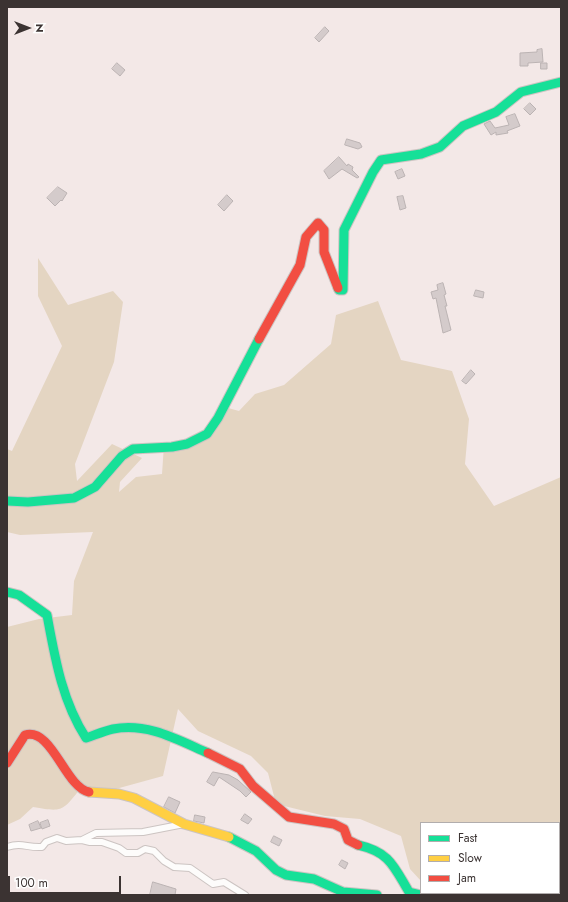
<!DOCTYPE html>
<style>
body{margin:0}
#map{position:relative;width:568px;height:902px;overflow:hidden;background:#f3e8e7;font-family:Jost,sans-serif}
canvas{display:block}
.frame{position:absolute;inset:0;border:8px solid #3b3332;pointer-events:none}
.legend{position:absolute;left:420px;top:822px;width:140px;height:72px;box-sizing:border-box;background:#fff;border:1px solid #b1adad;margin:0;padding:5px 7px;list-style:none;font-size:12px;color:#3b3332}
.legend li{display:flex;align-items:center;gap:8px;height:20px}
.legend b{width:20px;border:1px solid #b1adad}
.north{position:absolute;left:8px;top:8px;width:40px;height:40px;-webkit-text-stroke:3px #fff;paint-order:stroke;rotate:90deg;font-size:11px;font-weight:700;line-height:16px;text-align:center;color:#3b3332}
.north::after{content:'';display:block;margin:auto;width:14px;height:18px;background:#3b3332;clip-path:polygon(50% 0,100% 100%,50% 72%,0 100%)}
.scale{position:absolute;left:8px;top:876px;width:113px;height:18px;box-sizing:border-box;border:2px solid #3b3332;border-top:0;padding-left:5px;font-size:12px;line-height:14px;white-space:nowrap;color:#3b3332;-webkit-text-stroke:3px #fff;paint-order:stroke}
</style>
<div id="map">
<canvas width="568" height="902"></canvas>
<div class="frame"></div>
<ul class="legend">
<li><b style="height:5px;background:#16e098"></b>Fast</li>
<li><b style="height:5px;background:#ffcf43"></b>Slow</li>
<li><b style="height:5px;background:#f24e42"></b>Jam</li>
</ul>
<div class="north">N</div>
<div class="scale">100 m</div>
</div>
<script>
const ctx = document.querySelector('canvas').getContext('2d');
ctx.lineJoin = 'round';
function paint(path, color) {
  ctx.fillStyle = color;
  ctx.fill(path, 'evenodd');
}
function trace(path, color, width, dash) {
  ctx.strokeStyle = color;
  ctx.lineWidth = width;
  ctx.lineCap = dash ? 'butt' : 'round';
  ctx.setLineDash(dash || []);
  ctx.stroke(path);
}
paint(new Path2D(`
 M38 258 68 305 113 291 123 302 114 362 75 464 77 481 112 444 142 458 120 482 119 492 136 477 162 474 164 445 209 436 221 406 239 411 255 394 284 385 331 344 336 315 378 301 401 360 452 371 469 419 465 464 494 506 561 477V895H477L472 893H559V823H421V881L410 869 401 836 360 819 325 816 276 804 268 773 251 756 198 731 178 709 163 776 112 790 80 789C62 812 62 812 33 807L20 819 7 825V627L39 619 72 615 74 581 93 532 20 535 7 532V449L12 451 62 346 38 296Z`), '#e4d5c2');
const building = new Path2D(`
 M325 27 329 31 319 42 315 38Z
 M542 49 543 62 528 63V66H520V53L537 52V50Z
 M117 63 125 70 120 76 112 69Z
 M541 63H547V69H541Z
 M530 103 536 109 530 115 524 109Z
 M515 114 520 126 507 131 508 133 496 135V132L491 135 484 124 490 121 495 128 509 125 506 117Z
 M347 139 360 143 362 147 358 149 345 145Z
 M339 157 347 166 348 164 353 167 352 170 359 177 357 178 342 169 329 179 324 171Z
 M402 169 405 176 398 179 395 172Z
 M58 187 67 193 62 201 61 200 55 206 47 198Z
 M227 195 233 201 224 211 218 205Z
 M403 196 406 208 400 210 397 197Z
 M443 283 446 294 444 295 447 306H445L451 330 443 333 436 298 433 299 431 292 438 290 437 285Z
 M476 290 484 292 483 298 474 296Z
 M471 370 475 374 466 384 462 381Z
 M213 772 229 775 238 780 251 792 246 797 240 791 219 777 214 786 207 782Z
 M169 797 180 802 175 813 164 807Z
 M245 814 252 819 248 824 241 820Z
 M195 815 205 817 204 823 194 821Z
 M48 820 50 826 42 829 40 823Z
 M38 821 41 828 31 831 29 825Z
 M274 836 282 840 279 846 271 842Z
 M342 860 348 863 345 869 339 865Z
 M153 882 176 889 175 895H150Z`);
paint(building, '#d4cbcb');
trace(building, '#bbb3b3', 1);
const street = new Path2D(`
 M82 840 96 833 143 832 184 824
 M7 847C23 842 26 848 42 847L46 842 57 838 66 841 82 840 90 842H102L119 848 126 853H138L145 849 154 851 164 861 174 867 190 868 213 884 224 882 245 895`);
const fast = new Path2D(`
 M338 288 339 290H343L344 230 373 172 381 160 421 154 440 147 463 126 496 112 521 92 561 82
 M7 501 28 502 74 498 95 487 122 456 133 449 172 447 187 444 207 434 218 418 259 339
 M7 592 19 595 47 615C55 658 62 701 86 738 95 735 104 731 113 729 147 722 178 740 208 753
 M229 837 256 851 276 870 286 875 314 879 343 892 377 895
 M358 845C390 852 394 867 409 892L421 895`);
const slow = new Path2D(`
 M89 792 119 794 134 798 184 824 229 837`);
const jam = new Path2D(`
 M259 339 300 265 306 237 318 223 324 230V252L338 288
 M208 753 240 769 253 786 289 817 334 824 344 829 348 840 358 845
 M7 763 25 735C52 727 65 787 89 792`);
trace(street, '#ccc4c2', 8);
trace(fast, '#ccc4c2', 11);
trace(slow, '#ccc4c2', 11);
trace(jam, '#ccc4c2', 11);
trace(street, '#fdfcfb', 6);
trace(fast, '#16e098', 9);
trace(slow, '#ffcf43', 9);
trace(jam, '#f24e42', 9);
</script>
